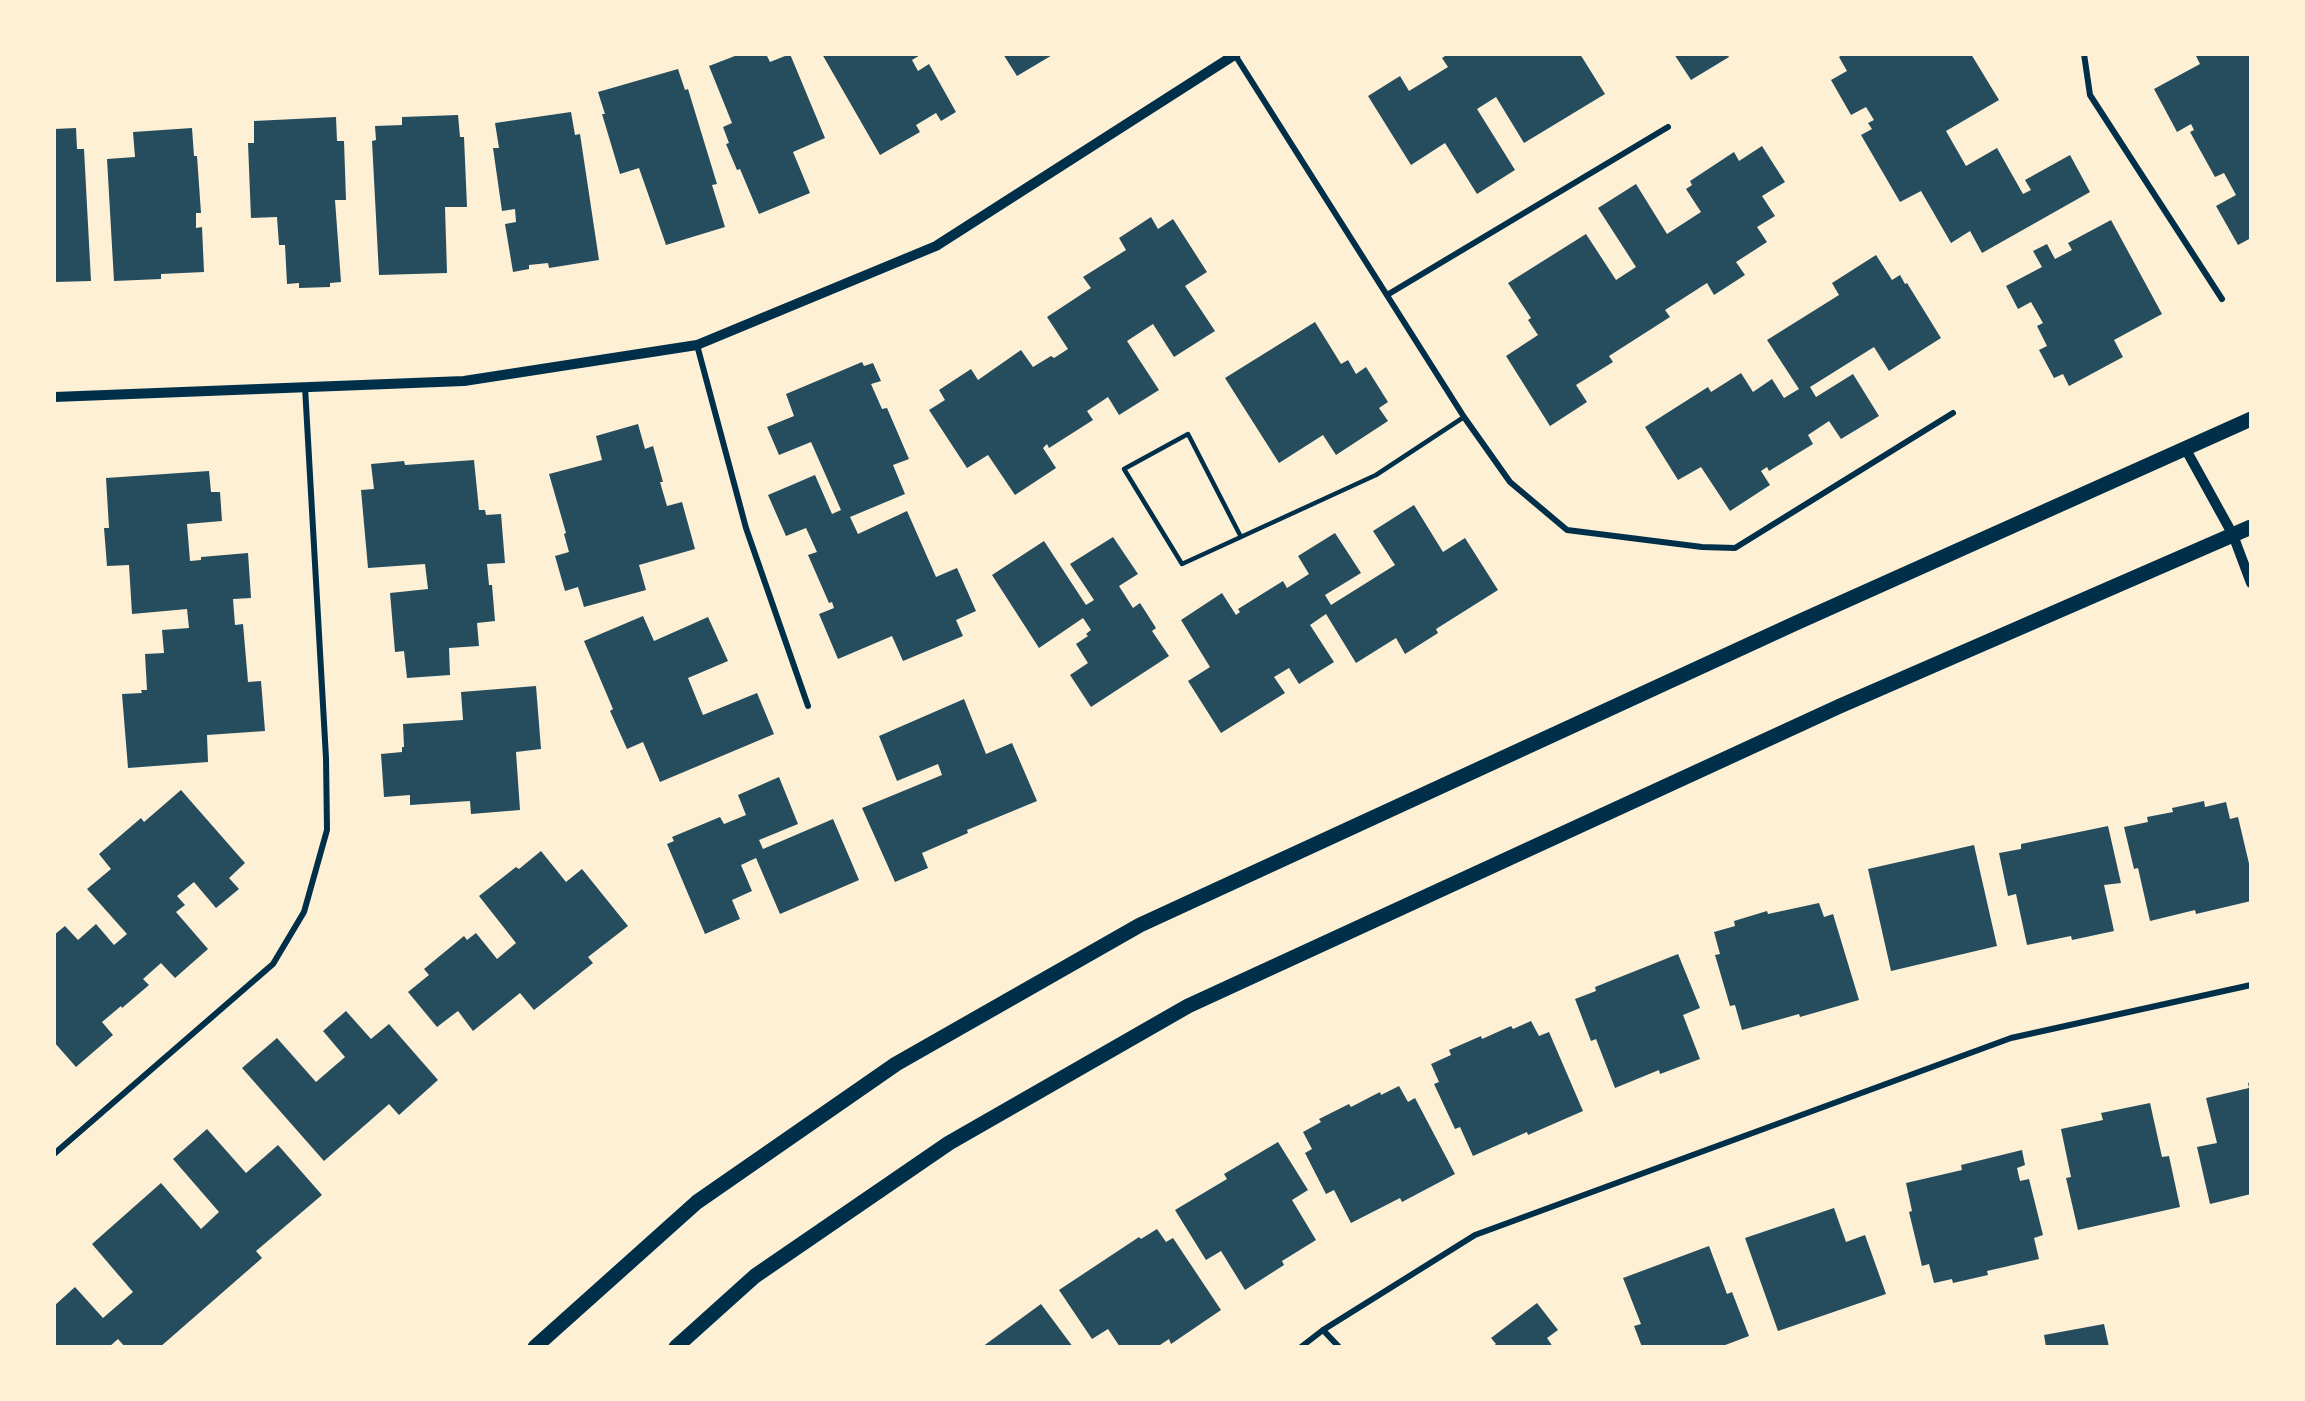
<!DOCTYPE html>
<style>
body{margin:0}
#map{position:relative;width:2305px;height:1401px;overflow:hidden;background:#fdf0d5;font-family:Karla,sans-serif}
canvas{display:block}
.frame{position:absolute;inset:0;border:56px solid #fdf0d5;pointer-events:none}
</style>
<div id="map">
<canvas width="2305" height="1401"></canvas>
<div class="frame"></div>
</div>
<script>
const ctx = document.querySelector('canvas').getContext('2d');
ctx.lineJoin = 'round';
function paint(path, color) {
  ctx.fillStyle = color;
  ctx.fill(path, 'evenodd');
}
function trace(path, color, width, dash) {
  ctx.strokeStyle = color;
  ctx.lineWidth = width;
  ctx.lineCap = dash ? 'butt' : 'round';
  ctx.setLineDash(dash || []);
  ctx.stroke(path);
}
paint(new Path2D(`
 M740 54H766L770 62 790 54 825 138 793 152 810 193 759 214 740 169 737 170 726 144 729 143 723 127 732 123 709 66Z
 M822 54H922L912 60 918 71 929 64 956 112 941 121 936 113 916 125 920 132 880 155Z
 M1003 54H1054L1017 76Z
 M1448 54H1580L1605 94 1524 143 1496 97 1477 109 1515 170 1477 194 1445 143 1411 165 1368 96 1400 76 1409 91 1448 67 1442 58Z
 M1674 54H1727L1729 57 1691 80Z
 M1843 54H1971L1999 100 1946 131 1966 166 1997 148 2023 194 2031 190 2025 180 2070 155 2090 192 1982 253 1970 231 1951 243 1921 191 1900 202 1861 135 1872 129 1868 123 1874 120 1866 107 1851 115 1831 80 1847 71 1839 57Z
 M2195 54H2251V238L2238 245 2216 206 2236 195 2224 173 2215 177 2190 132 2194 130 2191 124 2177 132 2154 89 2200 64Z
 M678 69 685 90 688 89 717 184 712 185 725 227 666 245 639 168 620 174 602 114H605L598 92Z
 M571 112 575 135 580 134 599 260 549 268 548 263 529 265V269L513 272 505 224 516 222 515 209 502 211 493 148H499L495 123Z
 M458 115 460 137H464L467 207H445L447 273 379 275 372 141 376 140 375 126 402 125V117Z
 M336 117 337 141H344L346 200H335L341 282 330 283V287L299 288V283L287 284 285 245H279L277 217 251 218 248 143H254V121Z
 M76 128 77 149H84L91 281 54 282V129Z
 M192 128 194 156H197L201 213H196V228L202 227 204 272 161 274V279L114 281 107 159 135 157 133 132Z
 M1762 146 1785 182 1762 196 1775 216 1757 227 1767 242 1736 262 1745 275 1714 295 1707 283 1665 310 1670 317 1609 356 1613 362 1576 385 1587 402 1550 426 1506 356 1538 335 1528 320 1531 318 1508 283 1586 234 1616 280 1636 267 1598 208 1636 184 1667 234 1701 212 1686 189 1692 185 1690 181 1734 152 1739 161Z
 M1151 217 1158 229 1173 219 1207 272 1185 286 1215 331 1174 357 1153 324 1127 341 1159 390 1119 415 1108 397 1087 411 1093 420 1049 448 1047 444 1043 448 1056 468 1015 495 988 455 967 468 929 410 945 400 939 390 971 369 978 380 1021 350 1033 367 1051 356 1054 358 1068 349 1047 317 1091 288 1083 277 1126 250 1119 238Z
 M2111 220 2162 314 2114 340 2123 357 2069 386 2063 374 2054 378 2039 350 2047 346 2037 326 2043 323 2031 302 2018 309 2006 286 2042 267 2033 251 2047 244 2055 259 2072 250 2068 243Z
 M1876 255 1892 280 1900 275 1905 284 1907 283 1941 338 1889 371 1874 347 1810 387 1816 397 1853 374 1879 416 1841 439 1829 421 1808 435 1813 444 1769 471 1767 467 1761 471 1770 485 1730 511 1701 467 1678 480 1645 427 1708 387 1711 392 1741 373 1753 392 1772 379 1784 398 1799 389 1767 340 1839 295 1832 283Z
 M1315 322 1341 364 1348 360 1356 374 1366 367 1388 402 1379 408 1388 421 1336 455 1323 435 1279 463 1225 378Z
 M862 362 864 366 873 363 881 381 871 384 882 409 887 408 909 459 893 465 905 494 850 517 858 534 907 511 936 577 957 568 976 611 956 620 963 636 903 661 892 636 838 659 819 614 834 608 832 602 829 603 808 555 817 552 806 528 786 536 768 495 815 475 832 514 841 510 811 442 779 455 767 427 794 416 786 394Z
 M638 424 645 449 653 446 663 482H660L667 506 682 502 695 549 639 565 646 590 584 607 578 587 565 591 555 556 569 552 564 534 566 533 549 474 602 460 596 436Z
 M474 460 479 510H485L486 515 501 514 505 563 487 564 489 585H492L495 621 477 623 479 646 449 648 450 675 407 678 404 651 395 652 390 593 428 589 425 564 368 568 361 490 374 489 371 464 404 461 405 465Z
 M209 471 211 492H220L222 521 187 524 190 561 201 560V557L248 553 251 598 233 599 235 625 243 624 248 682 261 681 265 731 207 735 208 762 128 768 122 694 142 693 141 690H147L145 654 164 653 162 630 189 628 187 609 132 614 129 565 107 566 104 528H109L106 478Z
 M1414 505 1443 552 1465 538 1498 590 1436 629 1438 633 1405 654 1396 638 1356 663 1326 614 1310 625 1334 662 1299 684 1289 668 1274 677 1285 693 1221 733 1188 681 1210 667 1181 620 1222 593 1236 615 1240 612 1238 609 1283 581 1287 588 1309 574 1298 556 1335 533 1361 573 1325 595 1331 605 1395 565 1373 531Z
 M1113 537 1138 574 1119 586 1133 608 1140 603 1156 628 1152 631 1169 656 1091 707 1070 675 1088 663 1076 644 1088 636 1086 634 1091 630 1083 618 1039 648 992 575 1044 541 1086 605 1094 600 1070 564Z
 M643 616 654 641 708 617 728 661 688 678 703 715 757 693 774 734 660 782 643 742 627 749 610 711 613 709 584 641Z
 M536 686 541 749 516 752 520 810 471 814 470 801 410 805V795L384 797 381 754 402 752V747H404L403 724 463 720 461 692Z
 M964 699 986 754 1012 743 1037 801 967 830 968 833 922 853 928 868 895 882 862 808 942 775 938 764 897 781 879 736Z
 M779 777 798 824 759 840 763 849 833 819 859 880 780 914 756 858 741 865 752 891 732 900 740 919 705 934 667 844 674 841 672 837 720 817 724 824 746 815 738 795Z
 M181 790 245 863 229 878 239 889 216 908 194 882 177 896 185 905 176 912 208 949 175 978 161 963 143 979 149 985 122 1008 121 1006 102 1022 113 1035 76 1067 54 1042V935L65 926 78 940 96 924 114 945 127 934 87 889 111 869 99 854 141 818 144 822Z
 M2204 801 2205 807 2226 802 2230 819 2238 817 2251 872V901L2196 914 2195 910 2150 921 2138 868 2134 869 2124 827 2148 822 2147 817 2173 812 2172 808Z
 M2108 826 2121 883 2104 885 2114 931 2072 940 2071 936 2027 945 2016 894 2008 896 1999 853 2021 849V844Z
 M1974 845 1997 946 1891 971 1868 869Z
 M541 851 566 882 582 869 628 926 588 957 593 963 534 1010 520 993 473 1031 458 1011 437 1027 408 992 429 975 424 969 464 936 467 940 476 933 497 959 516 943 479 896 516 867 519 869Z
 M1819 903 1824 917 1833 914 1859 1000 1800 1017 1799 1014 1742 1030 1735 1005 1730 1006 1715 955 1720 954 1714 932 1735 926 1734 921 1767 911 1768 914Z
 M1678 954 1700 1008 1683 1015 1700 1059 1660 1074 1659 1070 1615 1088 1596 1039 1591 1041 1575 999 1596 991 1595 987Z
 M346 1011 371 1039 389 1024 438 1080 399 1115 389 1104 324 1161 242 1068 277 1038 316 1082 345 1057 323 1031Z
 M1531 1021 1539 1036 1549 1032 1583 1111 1528 1135 1527 1132 1473 1156 1460 1127 1455 1129 1434 1084 1439 1082 1431 1064 1451 1055 1449 1050 1481 1036 1482 1039 1511 1026 1513 1029Z
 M2251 1082V1194L2210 1204 2197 1147 2217 1143 2206 1098 2249 1088 2248 1083Z
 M1399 1086 1408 1102 1415 1098 1455 1174 1402 1202 1400 1198 1351 1223 1334 1190 1326 1194 1305 1153 1312 1149 1303 1132 1321 1122 1319 1119 1349 1104 1351 1107 1380 1092 1381 1095Z
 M2150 1103 2162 1157 2169 1156 2180 1207 2078 1230 2066 1178 2071 1177 2061 1129 2103 1120 2101 1113Z
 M207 1129 246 1173 278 1145 322 1195 256 1251 262 1258 160 1347H125L118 1339 109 1347H54V1306L75 1287 103 1318 133 1292 92 1244 161 1183 201 1229 219 1212 173 1159Z
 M1278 1142 1308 1190 1292 1200 1316 1240 1282 1261 1284 1265 1245 1290 1221 1251 1206 1260 1175 1210 1227 1179 1224 1174Z
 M2022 1150 2025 1165 2017 1168 2020 1181 2029 1179 2043 1235 2034 1238 2039 1259 1987 1271 1988 1275 1953 1283 1952 1279 1934 1283 1929 1264 1922 1266 1909 1212 1912 1211 1906 1183 1962 1170 1961 1165Z
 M1834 1208 1846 1242 1865 1235 1886 1294 1778 1331 1745 1238Z
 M1157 1229 1166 1242 1173 1238 1221 1310 1171 1344 1169 1339 1157 1347H1120L1108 1329 1092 1339 1059 1290 1139 1237 1141 1239Z
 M1709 1246 1727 1294 1732 1292 1749 1336 1720 1347H1642L1634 1326 1641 1324 1623 1278Z
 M1537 1303 1558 1330 1547 1338 1553 1347H1492L1496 1344 1491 1338Z
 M1041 1304 1073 1347H982Z
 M2104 1324 2109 1347H2046L2044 1335Z`), '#264d5e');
trace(new Path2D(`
 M1241 537 1188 434 1124 469 1182 564 1376 475 1464 417`), '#003049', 4.5);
trace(new Path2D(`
 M2084 54 2090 95 2222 299
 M1235 55 1464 417 1510 482 1567 530 1702 547 1735 548 1953 413
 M1387 295 1668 127
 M697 345 746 528 808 706
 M54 1154 273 964 304 912 327 830 326 758 305 387
 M1323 1330 1339 1347
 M1301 1347 1323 1330 1475 1235 2011 1038 2251 985`), '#003049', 6);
trace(new Path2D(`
 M54 397 464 381 697 345 936 246 1236 54
 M2185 448 2233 535 2251 583`), '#003049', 10);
trace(new Path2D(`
 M535 1347 697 1202 896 1064 1140 925 1796 623 2251 419
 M676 1347 755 1276 949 1143 1188 1006 1840 706 2251 527`), '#003049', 15);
</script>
